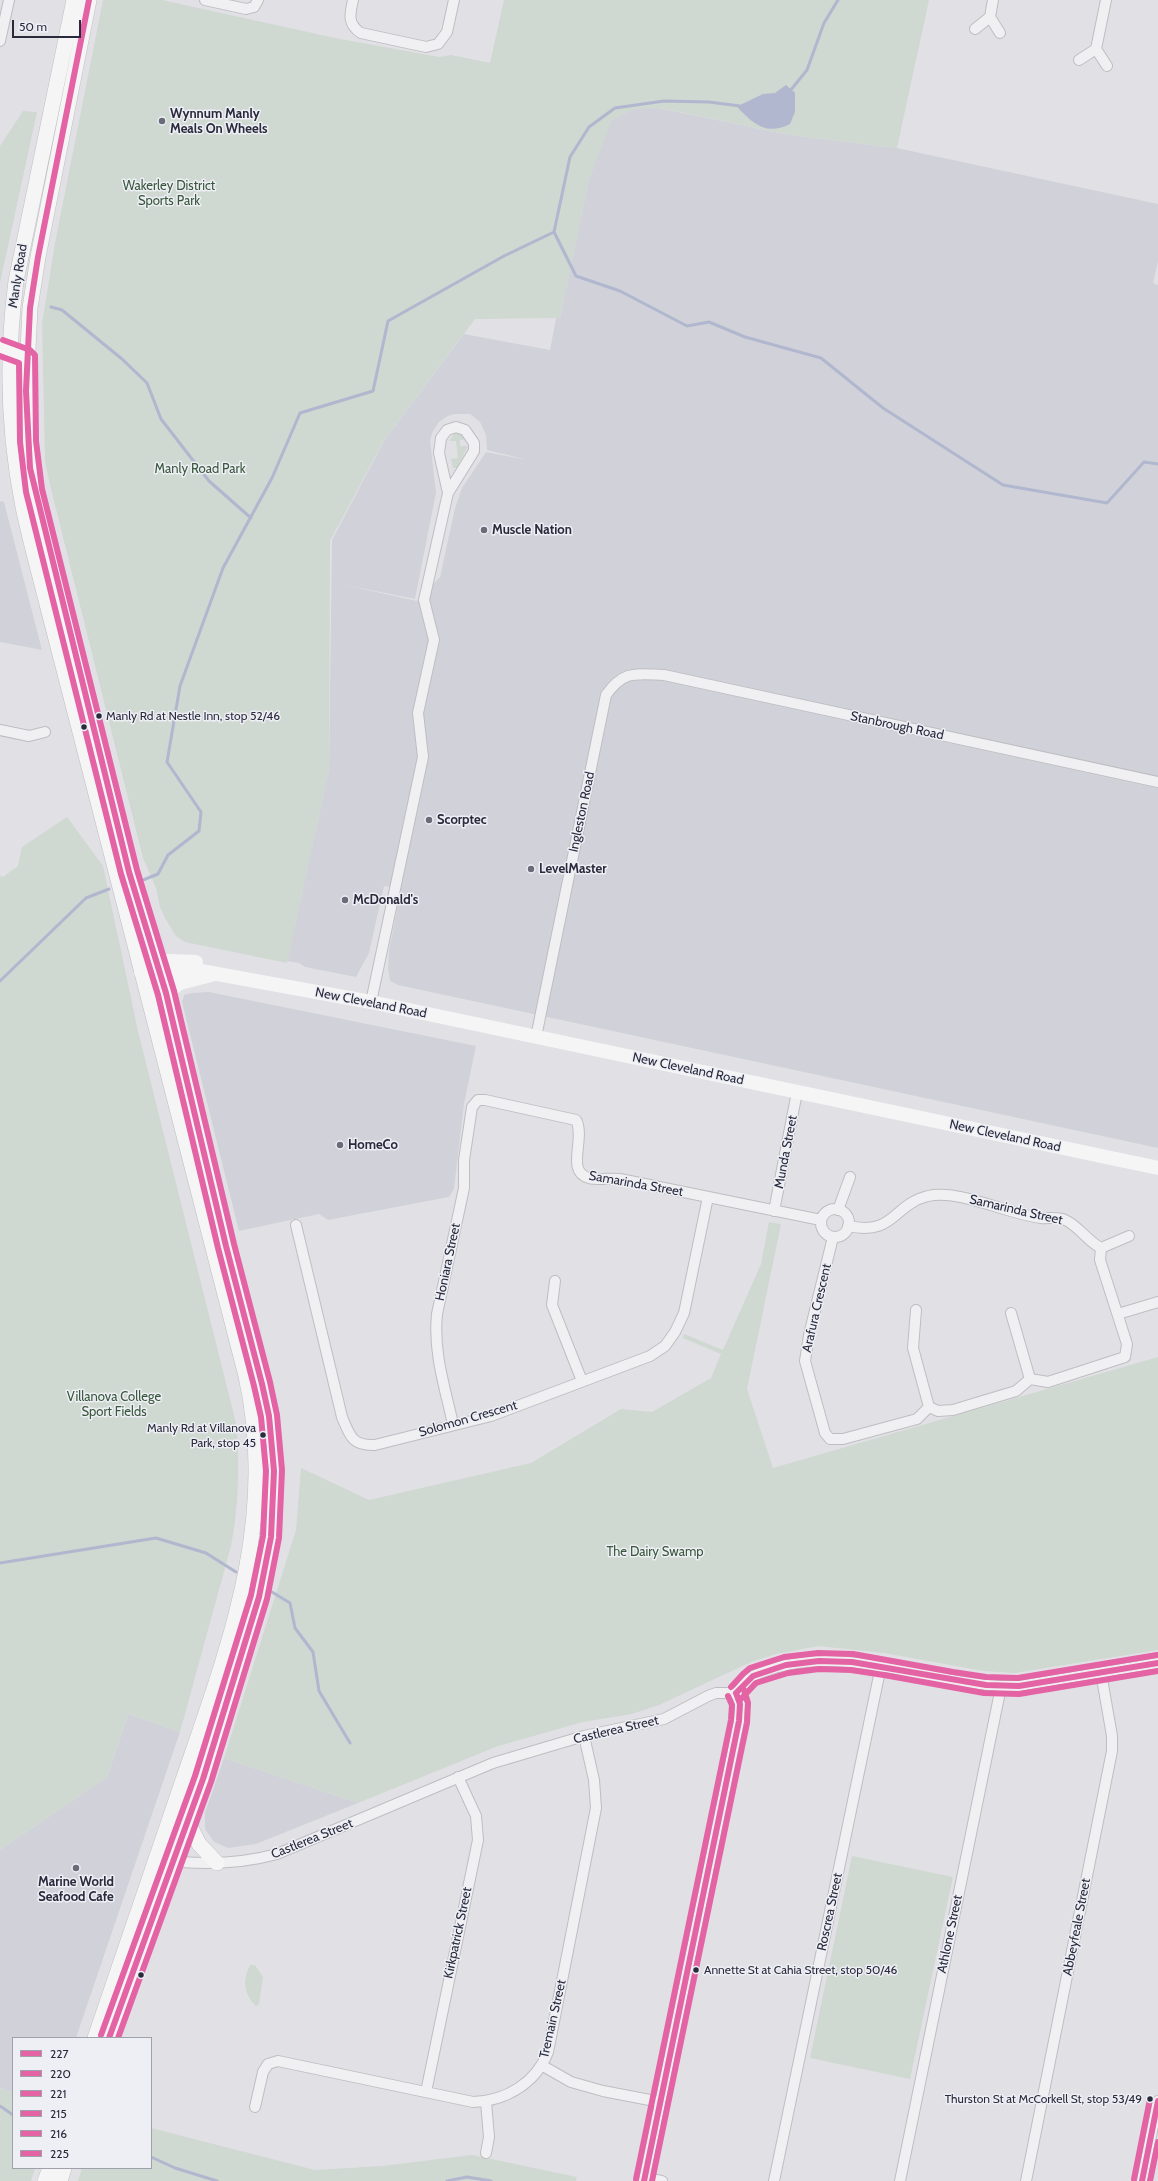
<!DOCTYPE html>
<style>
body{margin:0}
#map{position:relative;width:1158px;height:2181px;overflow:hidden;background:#e1e1e5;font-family:Cabin,sans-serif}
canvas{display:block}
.legend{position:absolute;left:12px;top:2037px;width:140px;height:132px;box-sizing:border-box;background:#eeeff5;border:1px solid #9fa1ab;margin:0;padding:5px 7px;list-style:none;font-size:12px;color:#292b3d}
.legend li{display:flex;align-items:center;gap:8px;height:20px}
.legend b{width:20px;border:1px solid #9fa1ab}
.scale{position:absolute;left:12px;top:20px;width:69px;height:18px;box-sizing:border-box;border:2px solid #292b3d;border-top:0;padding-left:5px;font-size:12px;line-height:14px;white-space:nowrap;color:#292b3d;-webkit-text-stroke:3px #eeeff5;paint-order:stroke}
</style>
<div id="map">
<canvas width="1158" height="2181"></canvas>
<ul class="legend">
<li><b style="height:5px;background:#e463a4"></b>227</li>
<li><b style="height:5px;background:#e463a4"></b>220</li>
<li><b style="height:5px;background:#e463a4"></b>221</li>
<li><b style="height:5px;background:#e463a4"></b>215</li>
<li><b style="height:5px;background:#e463a4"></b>216</li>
<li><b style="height:5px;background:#e463a4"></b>225</li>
</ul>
<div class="scale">50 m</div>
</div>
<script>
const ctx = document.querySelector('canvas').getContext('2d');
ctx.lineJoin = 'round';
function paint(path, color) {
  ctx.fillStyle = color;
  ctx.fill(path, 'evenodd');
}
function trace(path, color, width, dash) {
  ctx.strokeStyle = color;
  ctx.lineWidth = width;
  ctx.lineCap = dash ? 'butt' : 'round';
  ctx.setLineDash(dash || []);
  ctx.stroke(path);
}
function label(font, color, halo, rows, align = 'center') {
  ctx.font = font + ' Cabin,sans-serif';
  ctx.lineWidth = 3;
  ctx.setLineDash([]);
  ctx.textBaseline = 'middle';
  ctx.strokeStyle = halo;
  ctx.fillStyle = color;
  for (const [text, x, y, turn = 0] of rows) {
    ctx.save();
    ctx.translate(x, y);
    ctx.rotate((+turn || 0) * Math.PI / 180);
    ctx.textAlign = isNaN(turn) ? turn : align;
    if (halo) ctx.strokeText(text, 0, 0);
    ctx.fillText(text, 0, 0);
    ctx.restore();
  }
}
paint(new Path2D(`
 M606 97 790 135 897 148 1158 204V261L1153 283 1158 285V1148L398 985 390 981 388 968 389 951 401 889 384 886 369 953 356 977 305 967 299 963 287 961 329 769 332 540 384 441 464 334 550 350 556 318H560ZM455 414H470L480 422 486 435 487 450 528 460 486 452 462 488 455 508 440 577 417 601 340 584 415 599 436 493 430 440 433 431 439 422 448 416Z
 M0 501 4 502 42 650 0 642Z
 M209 992 476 1046 464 1104 454 1189 449 1197 328 1220 319 1214 239 1231 182 1002 184 995 191 993Z
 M128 1714 180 1732 76 2038H13V2092L0 2088V1850L107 1777Z
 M224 1758 358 1803 256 1844 228 1848 214 1842 205 1829V1813Z`), '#d1d2d9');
paint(new Path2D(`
 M103 0H162L335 38 439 57 451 55 490 63 504 0H929L897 148 790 135 661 108 635 109 611 121 588 184 560 318 475 319 383 442 330 541 329 769 287 963 185 942 176 936 165 918 160 907 156 888 143 858 50 485 45 461 42 324 55 243Z
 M23 111 37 112 0 283V146Z
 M458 433H462L467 439 460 440V446H468L457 468H453L451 459 458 458 456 441H449L454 434Z
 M67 817 103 866 138 1031 237 1427C239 1468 239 1506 231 1546L180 1732 128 1714 107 1777 0 1850V876L3 877 18 866 22 847Z
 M769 1222 781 1224 747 1389 773 1468 1158 1357V1650L1014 1673 984 1671 884 1653 818 1646 776 1654 751 1662 659 1705 632 1714 583 1722 498 1746 358 1803 224 1758 296 1530 301 1468 369 1500 531 1463 621 1409 652 1412 711 1378 721 1354 683 1338 684 1334 723 1350 761 1264Z
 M852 1856 953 1877 910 2079 810 2058Z
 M250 1965H255L263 1977 259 2004 256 2006C244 1995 242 1980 250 1965Z
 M0 2088 13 2092V2168H35L31 2181H0Z
 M151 2128 315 2170 382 2166 472 2155 577 2177 576 2181H78L82 2168H151Z`), '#cfd8d1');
paint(new Path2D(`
 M786 85 795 93V112L790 124C766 136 754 124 738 108V106L763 94 775 93Z`), '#b1b7ce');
trace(new Path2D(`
 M790 91 807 70 824 23 838 0
 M554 232 576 276 620 291 687 326 709 322 745 337 821 358 883 408 1003 485 1107 503 1144 462 1158 464
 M51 307 62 310 122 359 147 383 161 419 209 481 251 518
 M143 880 158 874 168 855 199 831 201 812 167 762 180 686 223 568 272 478 300 413 373 391 388 321 504 256 554 232 570 157 589 127 615 108 664 101 709 102 740 106
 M0 981 86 898 109 889
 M0 1563 156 1538 206 1553 236 1572
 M272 1592 290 1603 295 1628 313 1652 319 1691 350 1743
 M0 2106 13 2115
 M151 2157 175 2168 217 2181
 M447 2181 467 2177 491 2181`), '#b1b7ce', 3);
const street = new Path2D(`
 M205 0 246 9 254 7 258 0
 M353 0C350 14 347 24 361 33L426 47 438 44 447 32 454 0
 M990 17 993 0
 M975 29 990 17 1000 33
 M0 41 9 0
 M1096 49 1106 0
 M1079 60 1096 49 1107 66
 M0 730 29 736 45 732
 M371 1002 423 757 418 713 434 640 424 600 448 493 439 453 441 438 447 430 456 427 465 430 474 443V451L448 493
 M536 1037 606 695C624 670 635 674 664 675L1158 782
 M821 1223a14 14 0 1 1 28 0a14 14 0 1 1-28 0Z
 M838 1210 850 1177
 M774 1211 797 1092
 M296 1225 342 1417C350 1436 352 1446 375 1445L491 1416 650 1356 665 1346 675 1332 684 1313 708 1197
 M833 1237 809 1335 805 1361 825 1433 830 1439H843L917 1419 929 1407 938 1411 953 1410 1016 1391 1030 1379 1048 1382 1125 1357 1127 1344 1100 1260 1101 1248C1087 1241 1079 1226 1065 1220 1058 1216 1049 1219 1041 1218 1007 1214 960 1189 928 1196 892 1205 895 1236 848 1226
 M1101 1248 1129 1236
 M555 1281 552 1305 582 1381
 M916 1310 913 1348 929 1407
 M1011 1313 1030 1379
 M1118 1314 1158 1302
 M453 1424C445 1388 433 1352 437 1314L464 1188V1160L472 1107 478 1100H485L576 1120C586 1138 565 1172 589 1178 599 1180 610 1178 620 1179L821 1220
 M155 1859C196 1865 237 1865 277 1854L493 1763 584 1736 664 1719 708 1696 716 1693H736C743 1688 745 1680 753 1676 840 1636 930 1689 1019 1686L1158 1663
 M543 2066 571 2082 603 2091 660 2102
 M426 2092 478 1840 476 1816 458 1777
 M255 2107 263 2072 268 2064 278 2061 473 2102C506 2101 536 2083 548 2052L596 1808 594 1780 584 1736
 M486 2153 489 2137 486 2102
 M645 2177 662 2181
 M644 2181 739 1721 740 1704 736 1693
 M774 2181 881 1666
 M900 2181 1001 1687
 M1026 2181 1112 1751V1736L1101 1673
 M1142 2181 1158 2101`);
const primary = new Path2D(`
 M74 0 16 281C6 357 8 432 23 507 30 540 39 572 47 604L246 1376C278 1520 229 1646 183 1780 153 1866 124 1952 95 2038
 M89 0 38 257 30 308 26 391 30 468 129 872 166 993 226 1246 262 1384 269 1416 274 1471 271 1537 259 1597 203 1779 109 2038
 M188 1822 199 1844 217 1863
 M45 2181 50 2168
 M60 2181 64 2168`);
trace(street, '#bebec2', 12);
trace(primary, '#bdbec3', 16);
trace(street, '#f0f0f2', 10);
trace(new Path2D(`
 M0 348 27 357
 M150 967 169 961 196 962
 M141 972 201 971 371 1002 1158 1168
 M166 993 180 983 211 975`), '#f5f5f6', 14);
trace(primary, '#f5f5f6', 15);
trace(new Path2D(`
 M89 0 38 257 30 308 26 391 30 468 129 872 166 993 226 1246 262 1384 269 1416 274 1471 271 1537 259 1597 203 1779 109 2038`), '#e463a4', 6);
trace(new Path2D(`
 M0 356 19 363 20 442 26 492 121 874 158 995 218 1248 254 1386 261 1417 266 1471 263 1536 251 1595 195 1776 101 2035`), '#e463a4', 6);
trace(new Path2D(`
 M3 340 30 350 35 355 36 441 42 489 137 870 174 991 234 1244 270 1382 277 1415 282 1470 279 1538 267 1599 211 1782 118 2038`), '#e463a4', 6);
trace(new Path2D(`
 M736 1693 753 1676 786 1665 819 1661 852 1662 986 1685 1019 1686 1158 1663
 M644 2181 739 1721 740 1704 736 1693
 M1142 2181 1158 2101`), '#e463a4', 6);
trace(new Path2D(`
 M741 1699 756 1683 788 1673 819 1669 851 1670 884 1675 984 1693 1019 1694 1158 1671
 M652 2181 747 1723 748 1703 744 1690
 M1150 2181 1158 2142`), '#e463a4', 6);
trace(new Path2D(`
 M731 1687 743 1674 750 1668 784 1657 818 1653 853 1654 953 1672 986 1677 1018 1678 1157 1655
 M636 2179 731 1720 732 1705 728 1696
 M1134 2179 1150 2099`), '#e463a4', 6);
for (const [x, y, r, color] of [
 [162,121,4,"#696b78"],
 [484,530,4,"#696b78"],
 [99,716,3.5,"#292b3d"],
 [84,727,3.5,"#292b3d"],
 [429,820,4,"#696b78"],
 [531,869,4,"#696b78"],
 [345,900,4,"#696b78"],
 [340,1145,4,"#696b78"],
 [263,1435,3.5,"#292b3d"],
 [76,1868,4,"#696b78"],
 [696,1970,3.5,"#292b3d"],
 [141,1975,3.5,"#292b3d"],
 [1150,2099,3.5,"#292b3d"]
]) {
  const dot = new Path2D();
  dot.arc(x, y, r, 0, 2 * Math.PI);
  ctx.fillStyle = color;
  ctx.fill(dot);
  trace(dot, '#eeeff5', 1.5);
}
label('12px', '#292b3d', '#eeeff5', [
 ["Manly Rd at Nestle Inn, stop 52/46",106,716],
 ["Manly Rd at Villanova",256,1428,"right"],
 ["Park, stop 45",256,1443,"right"],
 ["Annette St at Cahia Street, stop 50/46",704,1970],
 ["Thurston St at McCorkell St, stop 53/49",1142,2099,"right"]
], 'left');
label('bold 13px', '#292b3d', '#eeeff5', [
 ["Wynnum Manly",170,114],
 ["Meals On Wheels",170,129],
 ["Muscle Nation",492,530],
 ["Scorptec",437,820],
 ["LevelMaster",539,869],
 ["McDonald's",353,900],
 ["HomeCo",348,1145],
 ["Marine World",76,1882,"center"],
 ["Seafood Cafe",76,1897,"center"]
], 'left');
label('13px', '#38573b', '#eeeff5', [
 ["Wakerley District",169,186],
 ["Sports Park",169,201],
 ["Manly Road Park",200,469],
 ["Villanova College",114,1397],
 ["Sport Fields",114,1412],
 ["The Dairy Swamp",655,1552]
]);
label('13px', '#292b3d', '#eeeff5', [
 ["Manly Road",18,276,-81],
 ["Stanbrough Road",897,726,12],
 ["Ingleston Road",582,812,-78],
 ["New Cleveland Road",371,1003,11],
 ["New Cleveland Road",688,1069,12],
 ["New Cleveland Road",1005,1136,12],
 ["Munda Street",786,1152,-79],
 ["Samarinda Street",636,1184,10],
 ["Samarinda Street",1016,1210,13],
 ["Honiara Street",448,1262,-78],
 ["Arafura Crescent",817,1308,-77],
 ["Solomon Crescent",468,1419,-16],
 ["Castlerea Street",616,1730,-13],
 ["Castlerea Street",312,1839,-22],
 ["Roscrea Street",830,1912,-78],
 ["Abbeyfeale Street",1077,1927,-79],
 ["Kirkpatrick Street",458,1933,-78],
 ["Athlone Street",950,1934,-78],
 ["Tremain Street",553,2019,-77]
]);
</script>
